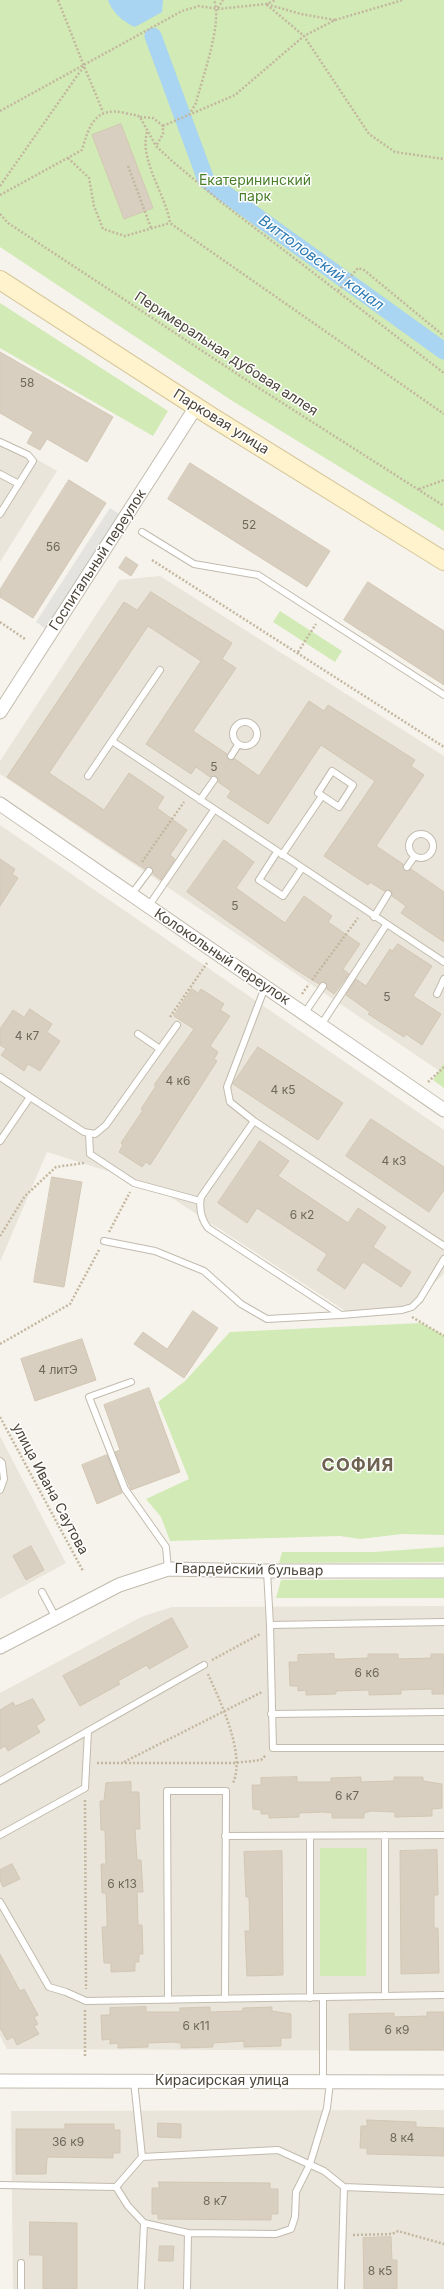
<!DOCTYPE html>
<meta charset="utf-8">
<style>
body{margin:0}
canvas{display:block;background:#f6f3ec}
</style>
<canvas width="444" height="2289"></canvas>
<script>
const ctx = document.querySelector('canvas').getContext('2d');
ctx.lineJoin = 'round';
function paint(path, color) {
  ctx.fillStyle = color;
  ctx.fill(path, 'evenodd');
}
function trace(path, color, width, dash) {
  ctx.strokeStyle = color;
  ctx.lineWidth = width;
  ctx.lineCap = dash ? 'butt' : 'round';
  ctx.setLineDash(dash || []);
  ctx.stroke(path);
}
function label(font, color, halo, rows, align = 'center') {
  ctx.font = font + ' Inter,sans-serif';
  ctx.lineWidth = 3;
  ctx.setLineDash([]);
  ctx.textBaseline = 'middle';
  ctx.strokeStyle = halo;
  ctx.fillStyle = color;
  for (const [text, x, y, turn = 0] of rows) {
    ctx.save();
    ctx.translate(x, y);
    ctx.rotate((+turn || 0) * Math.PI / 180);
    ctx.textAlign = isNaN(turn) ? turn : align;
    if (halo) ctx.strokeText(text, 0, 0);
    ctx.fillText(text, 0, 0);
    ctx.restore();
  }
}
paint(new Path2D(`
 M0 438 57 471 0 562Z
 M160 576 444 756V1074L0 774V761L119 580Z
 M0 825 444 1130V1274L409 1305 350 1314 152 1185 47 1152 0 1262Z
 M0 1436 66 1563 0 1599Z
 M444 1606V2051L7 2049 0 2036V1693L141 1617 172 1607Z
 M444 2110V2289H13L11 2111Z`), '#eae5da');
paint(new Path2D(`
 M0 0H444V531L234 402 0 247Z
 M0 303 168 411 153 436 0 348Z
 M280 611 342 651 335 662 273 622Z
 M444 1063V1088L433 1080Z
 M421 1323 444 1335V1535L402 1534 360 1539 340 1536 170 1541 161 1517 146 1499 189 1479 158 1402 185 1381 230 1332Z
 M444 1547V1562L279 1563 282 1552H374Z
 M444 1579V1598H276L281 1580Z
 M320 1848H367L366 1976H320Z`), '#d2eab5');
paint(new Path2D(`
 M110 508 121 515 47 630 36 622Z`), '#e5e3e0');
paint(new Path2D(`
 M108 0H163L162 12 135 27C123 22 112 12 108 0Z`), '#a9d4f2');
trace(new Path2D(`
 M153 36 206 180 444 351`), '#a9d4f2', 17);
const building = new Path2D(`
 M121 124 153 208 124 219 92 135Z
 M0 352 113 417 87 462 47 439 40 450 27 443 33 432 0 413Z
 M190 463 330 551 307 587 168 499Z
 M69 480 106 503 33 618 0 597V590Z
 M126 557 138 565 131 576 119 568Z
 M368 582 444 631V685L344 620Z
 M151 592 232 643 222 659 236 668 193 731 227 754 229 760 235 759 259 776 309 701 324 711 328 705 415 760 411 766 424 775 376 846 403 864 405 871 411 869 444 892V942L401 913 406 906 392 896 391 890 384 891 370 882 368 885 324 856 375 781 321 745 268 824 227 797 231 791 218 782 216 776 210 777 196 767 191 774 146 744 201 661 148 626 49 773 104 810 129 773 164 797 157 808 187 830 170 855 175 859 161 880 153 874 151 867 145 869 134 862 7 777 124 602 137 610Z
 M224 840 254 862 236 888 285 923 304 896 332 916 328 922 360 944 343 969 349 974 334 994 327 989 326 983 319 984 295 969 187 892Z
 M0 859 15 869 12 874 18 878 0 906Z
 M398 944 432 966 413 996 441 1014 422 1045 406 1034 404 1037 368 1014 370 1012 346 995 356 979 366 986 390 949 392 951Z
 M192 989 198 993 201 989 224 1004 220 1010 230 1016 210 1046 218 1052 214 1059 217 1061 150 1165 146 1162 142 1167 119 1152 123 1145 121 1143 143 1110 141 1109 156 1086 154 1085 194 1029 174 1016Z
 M30 1009 52 1024 47 1032 60 1041 40 1071 28 1064 24 1071 1 1055 6 1049 0 1045V1029L13 1010 24 1017Z
 M258 1047 343 1103 318 1140 233 1084Z
 M371 1119 444 1167V1190L429 1212 346 1156Z
 M260 1141 289 1161 278 1176 348 1223 358 1208 386 1227 373 1247 411 1272 401 1287 363 1262 345 1289 317 1270 327 1254 257 1208 247 1223 218 1203Z
 M52 1177 82 1182 64 1287 34 1282Z
 M193 1311 218 1328 184 1378 134 1344 143 1332 167 1349Z
 M82 1339 96 1380 35 1401 21 1359Z
 M149 1388 180 1472 131 1490 115 1452 120 1450 104 1405Z
 M107 1455 122 1493 97 1504 82 1465Z
 M31 1546 44 1570 26 1580 13 1556Z
 M172 1618 188 1647 149 1669 147 1665 118 1681 120 1684 80 1706 63 1676Z
 M334 1654V1659H343L368 1658V1654H398V1659L431 1658V1654H444V1694H432V1689L401 1690V1694L369 1695V1690L336 1691V1694L306 1695V1690L298 1691V1686H290L289 1662H298V1655Z
 M33 1699 45 1720 36 1726 40 1732 8 1751 5 1746 0 1749V1710L13 1702 15 1706Z
 M297 1777V1782H331V1778L361 1777V1782L394 1781V1777H423V1781L442 1784V1808L432 1809V1816L395 1817V1812L371 1811 364 1813V1818H332V1813L323 1812 299 1813V1817L269 1818V1814H261V1810L253 1809 252 1785H261V1778Z
 M131 1782V1792H139L140 1829H135L137 1860H141L143 1892H137L138 1925H142L143 1954H139V1962H135V1971L111 1972V1963H104L102 1927H107V1918L106 1893H102L101 1864H106L105 1830H101L100 1801H104L106 1783Z
 M437 1850 438 1895H434V1928H438L439 1973 401 1974 400 1851Z
 M282 1851 283 1975 247 1976 245 1931H250L249 1897H246L244 1852Z
 M12 1864 20 1879 3 1887 0 1880V1870Z
 M0 1954 20 1991 24 1989 38 2015 34 2017 38 2024 34 2026 39 2034 17 2045 13 2037 7 2040 0 2028Z
 M146 2007V2012H180V2008L210 2007V2012L243 2011V2008L272 2007V2011L291 2014V2038H281V2046L244 2047V2041L213 2043V2047L181 2048V2043L172 2042 148 2043V2047L118 2048V2043L110 2044V2039L102 2040 101 2015H110V2008Z
 M427 2012H444V2050H350L349 2014 394 2013V2017L427 2016Z
 M367 2120 416 2122V2127L444 2128V2156L367 2154V2148H360L361 2126H367Z
 M158 2123 181 2124V2138L158 2137Z
 M65 2124H114V2130H120V2153H113V2158L47 2157 46 2174H16V2129H65Z
 M159 2182 270 2183V2189H278V2214H271V2220L158 2219V2214H152V2188H159Z
 M30 2222 77 2223V2289H43V2255H30Z
 M391 2237 392 2260H397V2289H364L363 2238Z
 M160 2246H174L173 2261H159Z`);
paint(building, '#d8cfc1');
trace(building, '#d3c7b4', 1);
const service = new Path2D(`
 M0 442 28 455 33 461 0 514
 M0 474 19 484
 M142 532 194 564 258 575 444 695
 M233 734a12 12 0 1 1 24 0a12 12 0 1 1-24 0Z
 M112 741 444 962
 M231 756 238 745
 M332 771 353 785 339 807 318 793Z
 M88 776 160 670
 M200 800 214 780
 M409 846a12 12 0 1 1 24 0a12 12 0 1 1-24 0Z
 M277 852 259 880 283 896 302 868
 M282 855 322 796
 M407 867 414 857
 M131 895 149 871
 M148 907 214 810
 M374 917 388 894
 M265 987 227 1087 230 1102 254 1121 444 1246
 M437 994 444 979
 M304 1014 323 986
 M321 1025 386 925
 M138 1034 160 1049
 M0 1077 30 1097 0 1141
 M30 1097 84 1132 95 1134 106 1125 177 1025
 M254 1121 201 1197C199 1208 201 1219 208 1228L341 1315 402 1310 412 1307 420 1299 444 1259
 M89 1133 90 1154 134 1183 200 1201
 M104 1241 155 1251 204 1271 241 1304 267 1319 340 1315
 M131 1382 89 1397 125 1489 166 1547 168 1569
 M0 1461 2 1463 4 1479 0 1490
 M267 1571 270 1625 444 1622
 M42 1592 56 1618
 M270 1625 273 1748H444
 M271 1714 444 1712
 M0 1781 204 1665
 M0 1835 85 1788 88 1731
 M225 1836 444 1835
 M310 1836V1998
 M0 1902 49 1987 66 1992 86 2001 444 1995
 M385 1996V1835
 M323 1997V2082
 M168 2000 167 1791H226L225 1999
 M142 2157 278 2150 324 2171 344 2187 444 2191
 M0 2185 116 2187 128 2206 144 2223 141 2289
 M116 2187 142 2157 134 2081
 M144 2223 188 2233 276 2234 291 2229 295 2217 296 2192 310 2164 327 2108 330 2082
 M21 2289V2263
 M187 2289 188 2233
 M341 2289 344 2187`);
const minor = new Path2D(`
 M0 712 196 407
 M0 804 444 1110
 M0 1647 119 1585 168 1569 267 1571H444
 M0 2081 444 2082`);
const secondary = new Path2D(`
 M0 280 212 417 444 561`);
trace(service, '#c2bbae', 8);
trace(minor, '#c2bbae', 15);
trace(secondary, '#d6c79b', 20);
trace(new Path2D(`
 M58 0 84 66
 M218 8 223 0
 M335 20 301 14 266 4 304 36 369 134 395 152 444 159
 M0 111 182 11 199 6 218 9 266 4 276 0
 M189 115 196 103C202 78 223 23 214 0
 M140 117 153 118 163 126V134L156 146
 M163 126 235 95 304 36 335 20 403 0
 M147 132C139 160 166 195 170 223L444 414
 M68 158 89 178 94 206 103 229 125 236 170 223
 M128 166 151 228
 M0 186 84 66 103 112
 M0 195 82 150C89 126 95 106 125 113 131 115 135 114 140 117L156 146 172 161 221 202 444 373
 M0 214 8 223 248 381 444 506
 M338 291 358 268 364 270 444 336
 M419 489 444 480
 M152 560 444 747
 M0 622 25 639
 M298 652 316 624
 M142 862 184 802
 M312 980 358 918
 M302 994 309 984
 M170 1017 207 963
 M428 1082 444 1067
 M109 1232 130 1192
 M0 1236 25 1196 56 1167 84 1163
 M412 1317 444 1336
 M0 1344 70 1304 99 1250
 M0 1417 83 1571
 M212 1660 260 1634
 M208 1674C220 1701 246 1754 233 1783
 M124 1762 262 1692
 M97 1763H235L261 1760 266 1755
 M85 1800 86 1989
 M85 2056V2010
 M353 2235 392 2234 398 2231 444 2244`), '#c4b79f', 2.5, [2, 2]);
trace(service, '#fff', 6);
trace(minor, '#fff', 13);
trace(secondary, '#fff3cd', 18);
label('12px', '#6e675b', null, [
 ["58",27,383],
 ["52",249,525],
 ["56",53,547],
 ["5",214,767],
 ["5",235,906],
 ["5",387,997],
 ["4 к7",27,1036],
 ["4 к6",178,1081],
 ["4 к5",283,1090],
 ["4 к3",394,1161],
 ["6 к2",302,1215],
 ["4 литЭ",58,1370],
 ["6 к6",367,1673],
 ["6 к7",347,1796],
 ["6 к13",122,1884],
 ["6 к11",196,2026],
 ["6 к9",397,2030],
 ["8 к4",402,2138],
 ["36 к9",68,2142],
 ["8 к7",215,2201],
 ["8 к5",380,2271]
]);
label('14px', '#4a7f2a', '#fff', [
 ["Екатерининский",255,181],
 ["парк",255,197]
]);
label('14px', '#4b4439', '#fff', [
 ["Перимеральная дубовая аллея",226,354,33],
 ["Парковая улица",221,422,32],
 ["Госпитальный переулок",98,560,-57],
 ["Колокольный переулок",222,957,34],
 ["улица Ивана Саутова",50,1489,62],
 ["Гвардейский бульвар",249,1570,1],
 ["Кирасирская улица",222,2081]
]);
label('italic 15px', '#2e7ab2', '#fff', [
 ["Виттоловский канал",321,263,36]
]);
ctx.letterSpacing = '1px';
label('bold 18px', '#6e6250', '#fff', [
 ["СОФИЯ",358,1466]
]);
ctx.letterSpacing = '0px';
</script>
